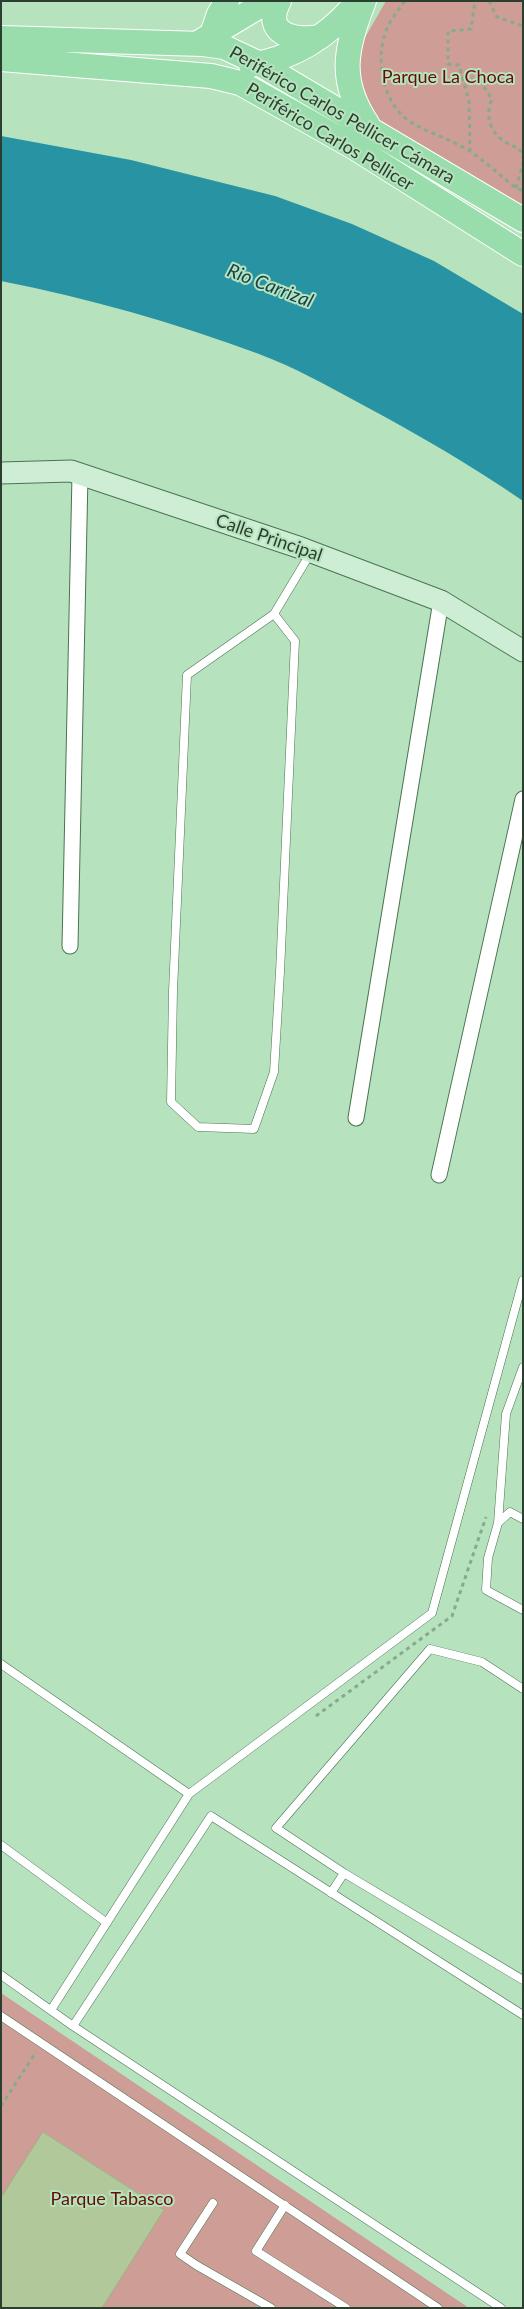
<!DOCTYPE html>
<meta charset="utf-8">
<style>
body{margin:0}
#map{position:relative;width:524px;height:2309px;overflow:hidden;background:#b6e3be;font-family:Lato,sans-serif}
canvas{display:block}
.frame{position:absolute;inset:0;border:2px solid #2c3e2f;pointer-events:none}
</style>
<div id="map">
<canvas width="524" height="2309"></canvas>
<div class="frame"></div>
</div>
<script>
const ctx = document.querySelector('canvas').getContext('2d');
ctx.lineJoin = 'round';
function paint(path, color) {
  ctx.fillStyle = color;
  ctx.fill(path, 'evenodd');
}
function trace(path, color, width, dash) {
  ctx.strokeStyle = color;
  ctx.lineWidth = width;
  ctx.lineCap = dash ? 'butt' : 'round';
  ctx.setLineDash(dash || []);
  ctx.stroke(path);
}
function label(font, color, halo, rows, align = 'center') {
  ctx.font = font + ' Lato,sans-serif';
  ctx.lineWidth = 4;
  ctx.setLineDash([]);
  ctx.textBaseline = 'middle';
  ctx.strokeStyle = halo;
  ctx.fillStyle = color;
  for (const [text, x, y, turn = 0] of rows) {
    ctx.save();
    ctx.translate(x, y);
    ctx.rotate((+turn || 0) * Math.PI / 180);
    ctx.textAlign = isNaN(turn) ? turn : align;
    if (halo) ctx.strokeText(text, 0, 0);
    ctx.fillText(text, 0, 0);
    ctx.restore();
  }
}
paint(new Path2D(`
 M386 1H523V209L380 122 372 114 358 77 363 41Z
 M1 1993 469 2308H1Z`), '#ce9e96');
paint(new Path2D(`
 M1 136 131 160 275 196 352 224 434 261 523 314V501C471 465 417 434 361 404 328 386 294 367 259 354 176 323 88 298 1 281Z`), '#2793a3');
const building = new Path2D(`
 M43 2132 164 2210 102 2308H1V2198Z`);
paint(building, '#b1c99a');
trace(building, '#9bb385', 1);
const service = new Path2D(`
 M274 614 295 641 280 972 274 1072 254 1129 198 1127 171 1102 173 991 187 675 274 614 310 554
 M523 1519 510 1512 498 1523 488 1558 486 1590 523 1610
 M498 1523 506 1414 523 1367
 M1 1664 189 1794
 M523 1689 482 1662 430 1649 276 1828 344 1873 523 1980
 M1 1845 107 1923
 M331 1893 344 1873
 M1 1975 73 2026 501 2308
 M51 2010 189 1794 432 1613 523 1280
 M1 2016 438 2308
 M73 2026 211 1816 523 2015
 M213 2203 180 2254 196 2265 271 2308
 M285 2205 256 2251 346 2308`);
const minor = new Path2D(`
 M70 946 80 475
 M356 1118 441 601
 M439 1175 523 799`);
const secondary = new Path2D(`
 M1 473 71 471 301 548 441 601 523 651`);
const primary = new Path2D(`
 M279 1C262 33 293 42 319 37
 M364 1C345 49 338 81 368 125
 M212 34 219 14 227 1
 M1 38 203 44 224 47 260 64 523 220
 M198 43 268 1
 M1 59 211 76 240 83 306 120 357 149 523 254
 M251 65C295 58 330 35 358 1`);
trace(service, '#4a7352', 9);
trace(minor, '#4a7352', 17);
trace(secondary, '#4a7352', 23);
trace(primary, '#fff', 26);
trace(new Path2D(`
 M405 1C397 12 389 21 385 34 375 63 384 106 412 123 431 134 453 140 471 152 487 163 501 176 516 188L523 191
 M489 1 497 17 523 26
 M463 76 482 84 492 99C482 122 496 142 519 148L523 157
 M470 152 469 101 459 65 448 64V31L471 29 475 1
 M516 188 523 163
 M316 1716 452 1616 486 1517
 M1 2106 36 2052`), '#86aa8d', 3, [4, 4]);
trace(service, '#fff', 8);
trace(minor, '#fff', 15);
trace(secondary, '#cdeed5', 21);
trace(primary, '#9addac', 24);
label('18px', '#670b05', '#b6e3be', [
 ["Parque La Choca",448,77],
 ["Parque Tabasco",112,2199]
]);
label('18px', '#2c3e2f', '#b6e3be', [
 ["Periférico Carlos Pellicer Cámara",342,115,30],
 ["Periférico Carlos Pellicer",330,137,31],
 ["Calle Principal",269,538,19]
]);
label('italic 19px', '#15424a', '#b6e3be', [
 ["Rio Carrizal",270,286,21]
]);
</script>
